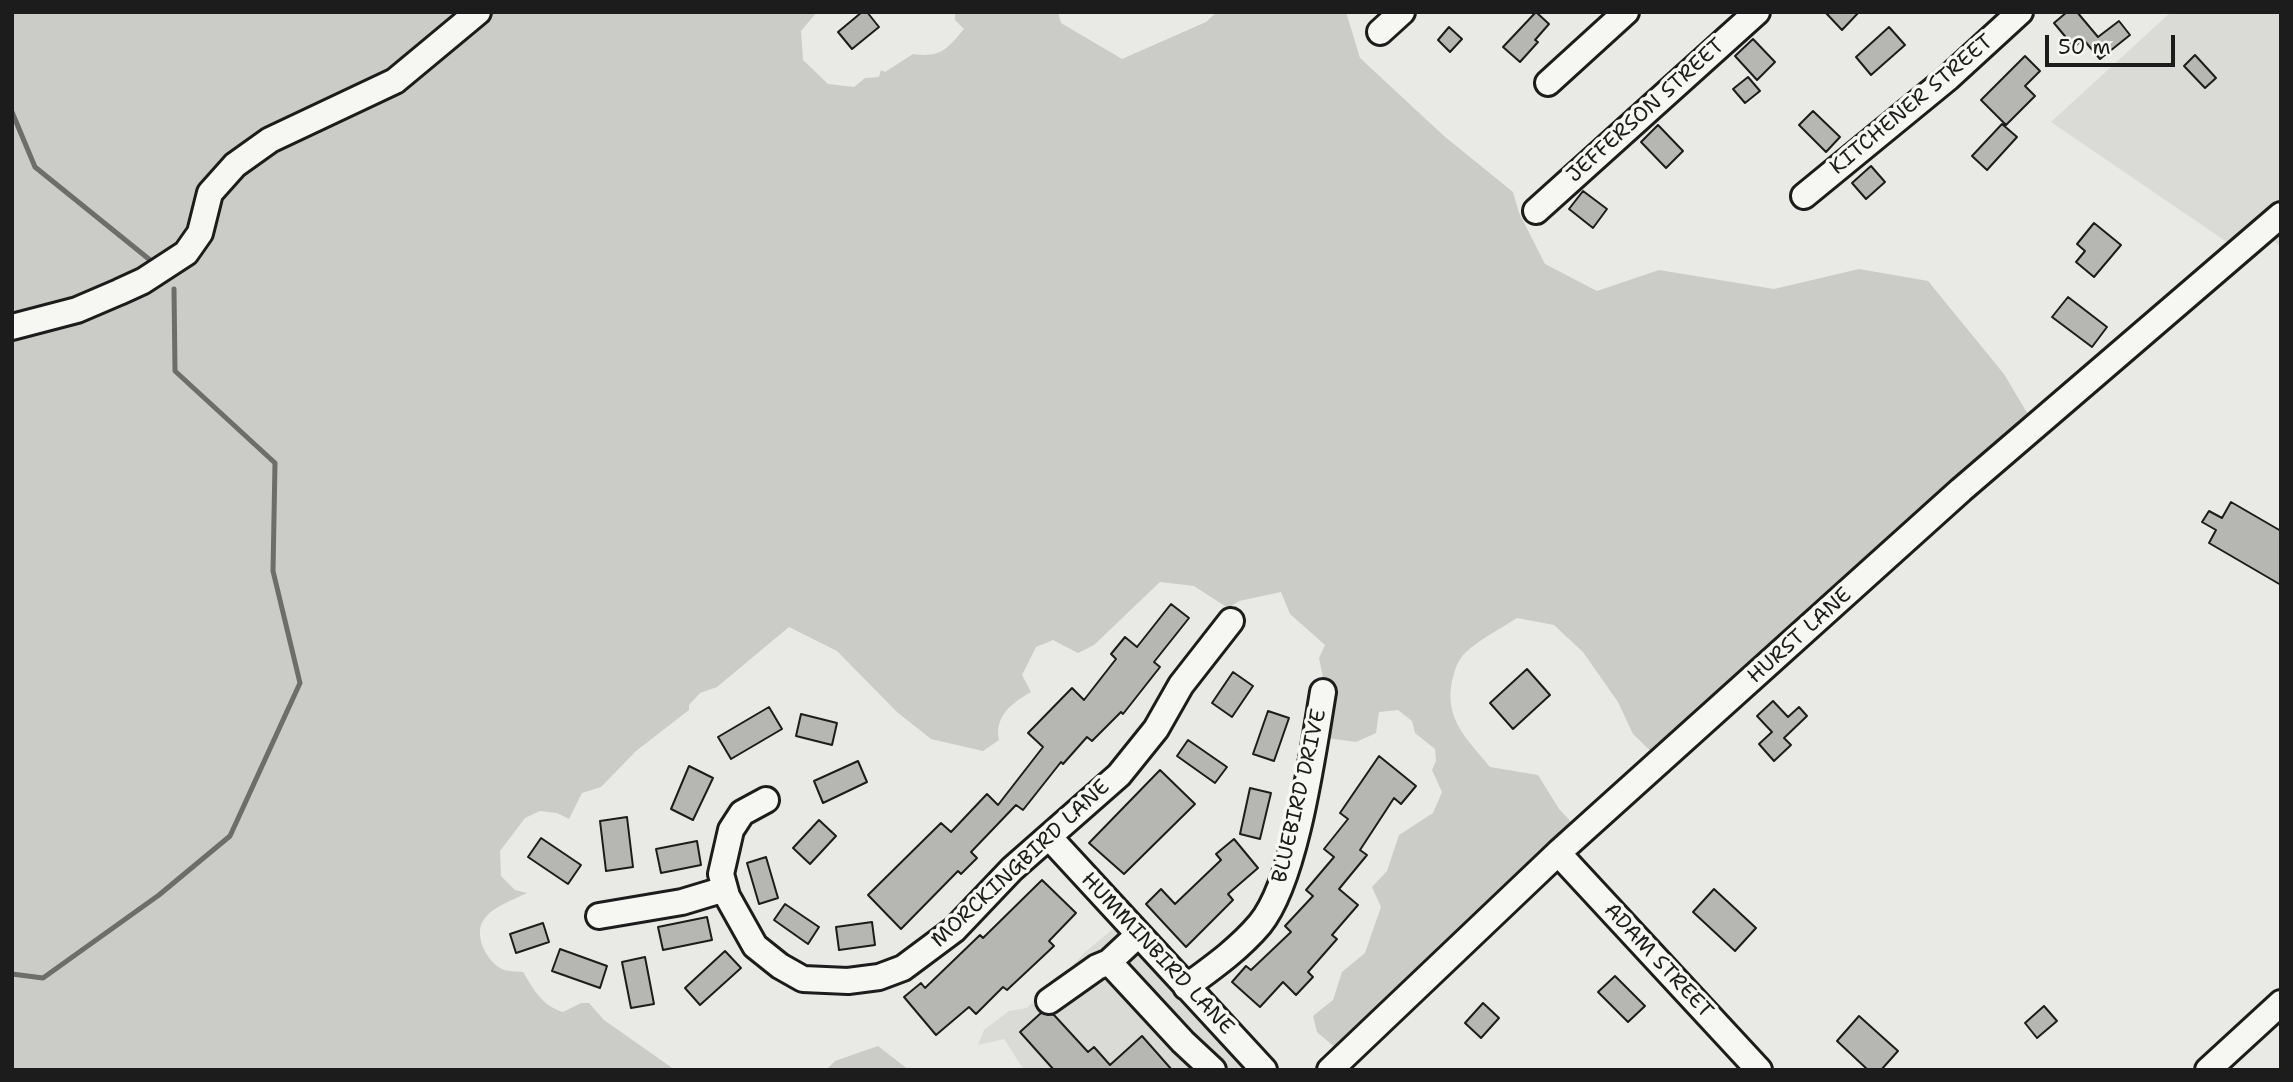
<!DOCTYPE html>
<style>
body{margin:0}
#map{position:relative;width:2293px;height:1082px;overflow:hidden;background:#e9e9e5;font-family:"Shantell Sans",sans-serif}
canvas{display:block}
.frame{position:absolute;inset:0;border:14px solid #1c1c1c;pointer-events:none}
.scale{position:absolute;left:2045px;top:35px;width:130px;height:32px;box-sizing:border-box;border:4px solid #1c1c1c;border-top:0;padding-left:9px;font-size:21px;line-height:24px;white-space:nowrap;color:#1c1c1c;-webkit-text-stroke:5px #f6f6f2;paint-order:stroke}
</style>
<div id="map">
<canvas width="2293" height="1082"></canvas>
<div class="frame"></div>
<div class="scale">50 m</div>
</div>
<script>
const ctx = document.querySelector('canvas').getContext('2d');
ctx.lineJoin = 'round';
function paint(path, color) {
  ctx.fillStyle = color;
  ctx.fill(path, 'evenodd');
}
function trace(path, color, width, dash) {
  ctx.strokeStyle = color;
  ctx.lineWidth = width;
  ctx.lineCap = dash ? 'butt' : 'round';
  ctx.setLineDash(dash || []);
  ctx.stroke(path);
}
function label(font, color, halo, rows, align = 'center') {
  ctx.font = font + ' "Shantell Sans",sans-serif';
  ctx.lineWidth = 7;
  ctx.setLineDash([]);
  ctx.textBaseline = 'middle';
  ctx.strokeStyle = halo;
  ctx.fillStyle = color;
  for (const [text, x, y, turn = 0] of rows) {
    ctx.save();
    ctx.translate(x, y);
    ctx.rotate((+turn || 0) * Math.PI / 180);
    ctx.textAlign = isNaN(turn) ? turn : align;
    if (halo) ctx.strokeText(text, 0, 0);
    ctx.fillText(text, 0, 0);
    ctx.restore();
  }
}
paint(new Path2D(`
 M2171 12H2281V246L2261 234 2240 251 2051 122Z
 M1124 920 1266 1070H1024L1004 1039 978 1045 984 1030 1009 1011 1027 1008 1058 975 1065 974 1085 952Z`), '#dadad6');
paint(new Path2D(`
 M12 12H817L801 31 803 60 828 84 854 87 865 78 879 77 881 70 885 72 913 54C941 58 947 49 964 29L955 20V12H1058L1061 23 1122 59 1206 22 1217 12H1346L1360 58 1444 136 1513 192 1519 213 1545 264 1597 291 1659 270 1774 289 1859 269 1928 281 2004 374 2036 428 1662 762 1633 734 1618 702 1583 652 1554 625 1517 618C1500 629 1480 639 1466 652 1457 661 1455 669 1452 681 1444 719 1467 739 1490 767L1538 775 1559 809 1575 826 1345 1056 1317 1032 1313 1016 1333 1000 1342 972 1365 953 1381 907 1372 887 1387 871 1399 835 1433 813 1442 792 1432 770 1436 761 1435 749 1415 733 1412 721 1398 710 1379 712 1376 733 1356 742 1320 737 1325 687 1319 658 1325 645 1290 614 1281 592 1239 601 1228 608 1194 586 1160 582 1094 645 1078 653 1053 640 1036 647 1022 675 1031 692C1012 703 994 716 999 740L983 751 931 739 897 712 837 651 789 627 717 687 700 693 689 705V710L636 751 601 787 582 793 569 819 557 813 540 811 525 818 500 851 501 876 515 890 527 893C513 900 494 906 485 918 472 933 486 961 502 969 507 972 517 971 523 972 534 990 542 1006 563 1012L581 1003H589L604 1020 675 1070H12Z
 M878 1046 909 1070H826L835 1061Z`), '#cbcbc7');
trace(new Path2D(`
 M12 112 35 167 155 264
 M12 974 43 978 159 895 230 836 300 683 273 571 275 463 175 371 174 289`), '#6d6d6c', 5);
const building = new Path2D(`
 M862 12H867L879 27 852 49 838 32Z
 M1536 12 1549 24 1535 40 1538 42 1520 62 1503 47Z
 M1825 12H1859L1842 30Z
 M2067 12H2077L2098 37 2119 21 2130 35 2100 59 2083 39 2074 47 2054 23Z
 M1449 27 1462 39 1450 52 1438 40Z
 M1889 27 1905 45 1871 75 1856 57Z
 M1753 39 1775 62 1757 80 1735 56Z
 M2195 55 2216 78 2205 88 2184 66Z
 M2025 56 2040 71 2025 86 2035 96 2006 125 1981 100Z
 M1748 77 1760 91 1745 103 1733 89Z
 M1813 111 1840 137 1826 152 1799 125Z
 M2002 124 2017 137 1987 170 1972 156Z
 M1658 125 1683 151 1666 168 1641 142Z
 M1871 166 1885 182 1866 199 1852 183Z
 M1583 191 1607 209 1593 228 1569 209Z
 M2094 223 2121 245 2094 277 2076 262 2085 251 2077 244Z
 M2068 297 2107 327 2092 347 2052 317Z
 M2231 502 2281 531V585L2209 543 2216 530 2202 522 2209 511 2222 518Z
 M1171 604 1189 618 1154 662 1160 667 1123 714 1121 712 1092 741 1087 737 1063 764 1061 762 1023 810 1016 805 971 852 977 858 961 874 958 871 901 929 868 895 941 823 951 832 987 794 998 805 1043 747 1028 733 1072 688 1084 700 1116 659 1111 654 1125 637 1137 647Z
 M1527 669 1550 695 1513 729 1490 703Z
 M1233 672 1253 686 1232 717 1212 703Z
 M1773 701 1788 717 1799 707 1807 716 1784 738 1791 745 1774 761 1759 744 1772 732 1757 716Z
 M769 707 782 729 731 759 718 737Z
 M1268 711 1289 718 1274 761 1253 754Z
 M801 714 837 723 832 745 796 736Z
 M1188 740 1227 767 1215 783 1177 756Z
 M1379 756 1416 786 1401 804 1394 798 1360 850 1367 855 1339 889 1358 905 1332 935 1337 939 1308 972 1313 977 1296 995 1283 982 1260 1007 1232 982 1246 966 1251 970 1291 932 1285 926 1313 896 1306 890 1334 857 1324 849 1348 819 1340 813Z
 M858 761 867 782 823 803 814 781Z
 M689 766 713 778 693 820 671 809Z
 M1160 770 1195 804 1124 874 1089 843Z
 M1250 788 1271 793 1260 839 1240 834Z
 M627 817 633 867 606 871 600 821Z
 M819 820 836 836 810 864 793 848Z
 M541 838 581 865 568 884 528 857Z
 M1234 839 1258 868 1228 894 1233 900 1186 947 1146 904 1161 889 1175 904 1221 860 1216 854Z
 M697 841 701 865 661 873 656 849Z
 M766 857 778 898 759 904 747 863Z
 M1042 880 1076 913 1049 941 1054 946 1007 990 1003 987 976 1014 969 1007 936 1035 904 997 921 983 925 988 980 935 983 938Z
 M1714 889 1756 928 1735 951 1693 912Z
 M785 904 819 927 808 944 774 920Z
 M707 917 712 940 663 950 658 927Z
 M872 922 875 945 839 950 836 927Z
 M543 923 549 942 516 953 510 934Z
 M560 949 607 966 600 988 552 971Z
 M725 951 741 968 700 1005 685 988Z
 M645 957 654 1004 631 1008 622 962Z
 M1615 976 1645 1006 1628 1022 1598 992Z
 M1483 1003 1499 1018 1481 1038 1465 1023Z
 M2044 1006 2057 1021 2037 1038 2025 1023Z
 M1041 1013 1054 1015 1088 1052 1094 1047 1110 1065 1142 1036 1172 1070H1054L1020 1032Z
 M1859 1016 1898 1051 1881 1070H1868L1837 1041Z`);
paint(building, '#b6b6b3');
trace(building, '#1c1c1c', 2);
const minor = new Path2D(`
 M1380 32 1402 12
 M1548 83 1626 12
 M1804 196 1948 78 2020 12
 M1536 211 1757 12
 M12 327 77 310 119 292 143 281 186 253 200 233 210 193 235 165 270 140 395 81 478 12
 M766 800 742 813 731 830 721 874 727 896 755 946 780 966 803 979 848 981 879 977 903 968 954 930 1012 869 1119 775 1156 729 1181 685 1231 621
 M1050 838 1264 1070
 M1558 853 1759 1070
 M599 916 682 902 725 889
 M1138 935 1109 962 1183 1042 1213 1070
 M1186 987C1212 968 1239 949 1260 924 1296 880 1313 752 1323 692
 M1049 1001 1097 967 1109 962
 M1330 1070 1558 853 1961 490 2281 215
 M2208 1070 2281 1003`);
trace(minor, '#1c1c1c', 30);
trace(minor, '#f6f6f2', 24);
label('21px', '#1c1c1c', '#f6f6f2', [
 ["KITCHENER STREET",1912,105,-40],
 ["JEFFERSON STREET",1646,111,-42],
 ["HURST LANE",1800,636,-42],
 ["BLUEBIRD DRIVE",1300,796,-77],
 ["MORCKINGBIRD LANE",1021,864,-43],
 ["HUMMINBIRD LANE",1157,954,47],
 ["ADAM STREET",1658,961,47]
]);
</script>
